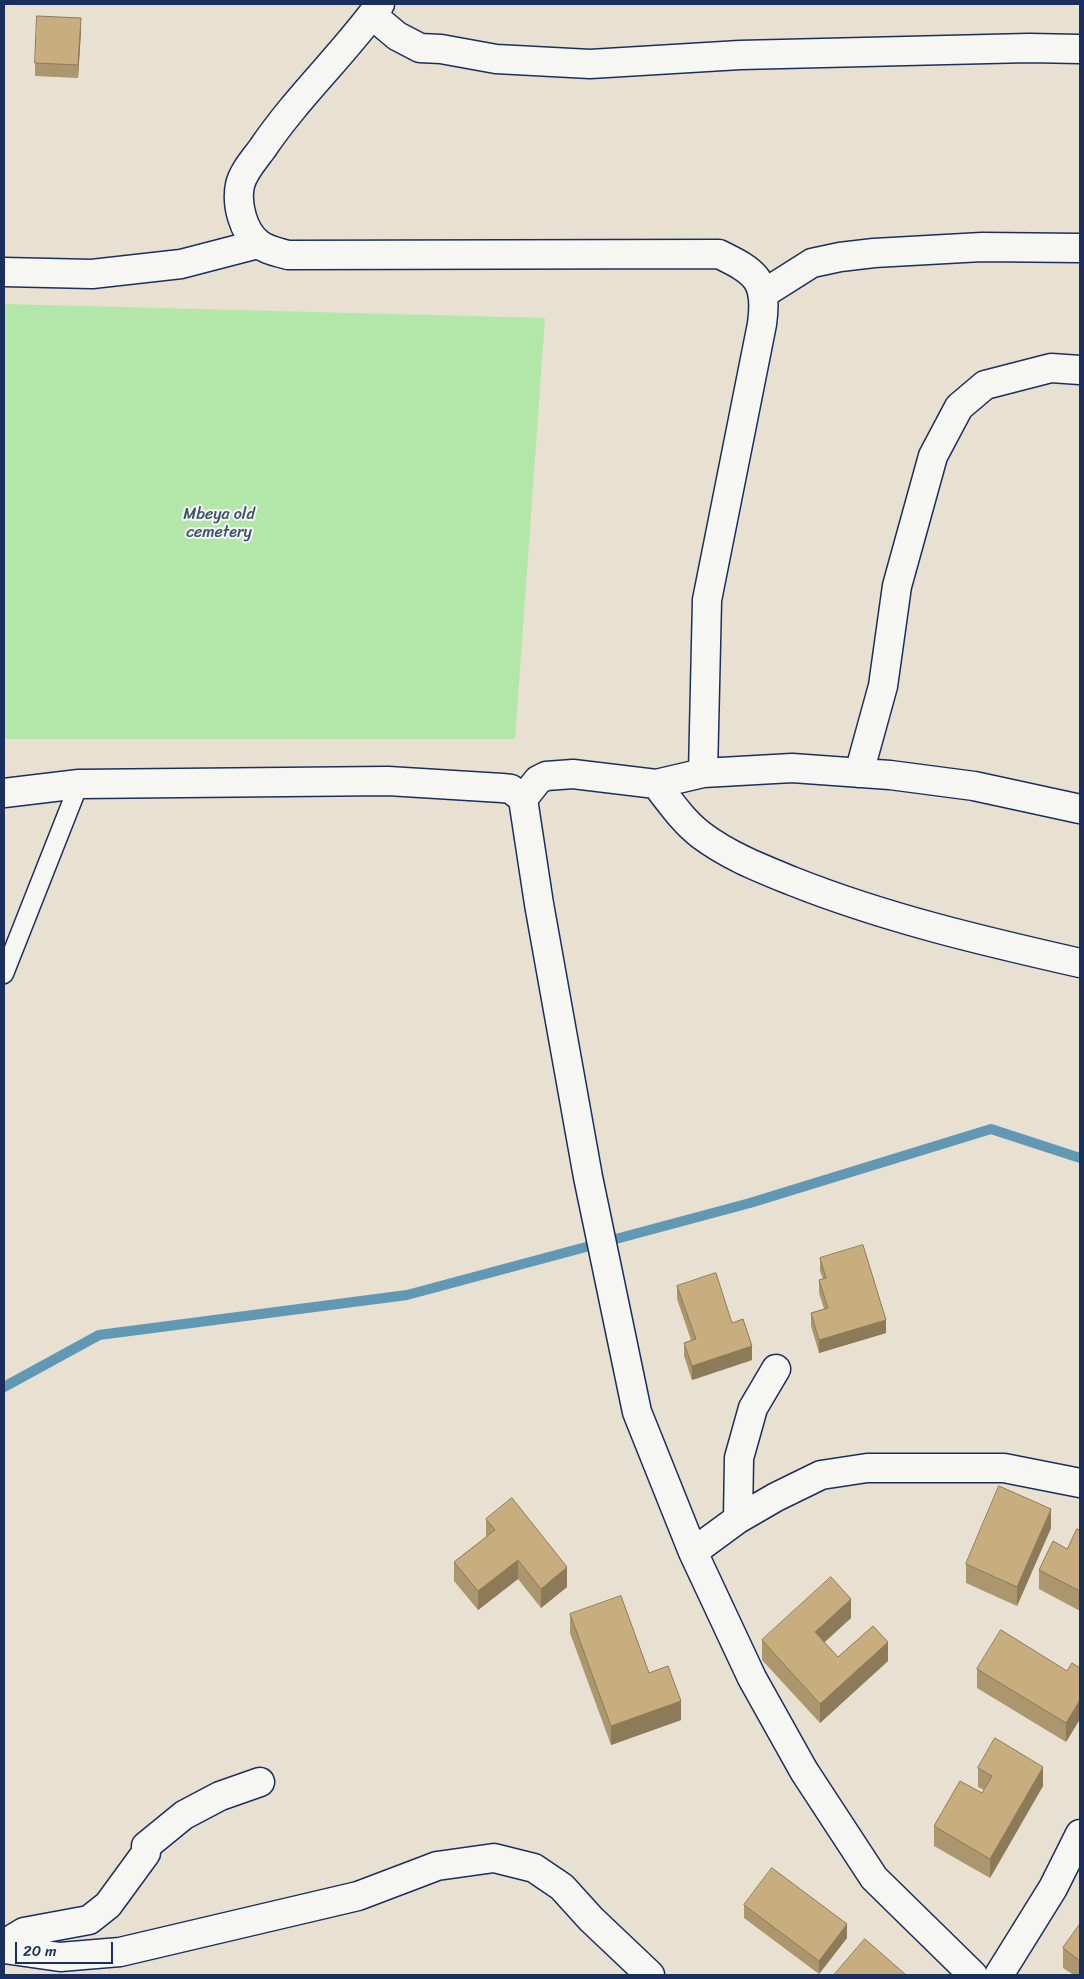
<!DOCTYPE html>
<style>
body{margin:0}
#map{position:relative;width:1084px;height:1979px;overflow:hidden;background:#e8e0d0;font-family:Sriracha,sans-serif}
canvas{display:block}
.frame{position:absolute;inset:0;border:5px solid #1b2f5e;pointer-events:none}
.scale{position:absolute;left:15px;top:1942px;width:98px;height:22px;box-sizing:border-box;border:2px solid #1b2f5e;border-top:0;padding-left:6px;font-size:15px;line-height:18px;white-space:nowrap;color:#1b2f5e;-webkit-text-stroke:4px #f6f6f2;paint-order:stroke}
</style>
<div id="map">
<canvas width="1084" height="1979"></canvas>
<div class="frame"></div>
<div class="scale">20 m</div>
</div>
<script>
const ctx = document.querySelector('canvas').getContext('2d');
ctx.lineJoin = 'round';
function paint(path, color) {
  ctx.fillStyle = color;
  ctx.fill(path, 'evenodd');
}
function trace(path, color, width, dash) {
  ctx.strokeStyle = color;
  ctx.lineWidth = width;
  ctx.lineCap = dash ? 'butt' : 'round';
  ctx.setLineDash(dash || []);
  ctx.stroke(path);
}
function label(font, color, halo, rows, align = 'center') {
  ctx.font = font + ' Sriracha,sans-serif';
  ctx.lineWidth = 4;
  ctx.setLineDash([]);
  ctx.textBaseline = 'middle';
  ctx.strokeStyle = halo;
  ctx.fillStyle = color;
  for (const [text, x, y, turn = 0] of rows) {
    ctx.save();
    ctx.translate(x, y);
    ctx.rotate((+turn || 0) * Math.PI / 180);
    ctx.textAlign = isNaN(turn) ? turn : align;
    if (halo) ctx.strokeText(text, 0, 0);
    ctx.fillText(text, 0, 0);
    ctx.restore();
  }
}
paint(new Path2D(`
 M4 304 545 318 515 739H4Z`), '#b2e7a9');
trace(new Path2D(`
 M4 1387 99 1335 407 1295 750 1203 991 1129 1080 1158`), '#6198b4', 10);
const lane = new Path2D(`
 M4 974 79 784`);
const street = new Path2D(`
 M380 4C343 55 297 97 262 149 254 160 243 172 240 185 236 204 243 232 259 244 268 251 278 252 288 255L719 254C756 272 768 280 762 324L707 600 703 773
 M372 15 397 36 420 48 441 49 496 59 590 64 740 55 1029 48 1080 49
 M4 272 92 274 181 264 258 244
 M763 294 812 263 840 257 874 253 982 247 1080 248
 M859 773 883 686 897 586 933 456 959 407 985 385 1051 368 1080 370
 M656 784C670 802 683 821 701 835 729 856 760 868 792 881 885 918 983 941 1080 963
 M4 793 79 784 388 781 502 788 511 789 523 799 539 904 588 1177 637 1412 693 1552 752 1678 804 1771 874 1878 973 1975
 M523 799 538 780 546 776 573 774 656 784 703 773 792 768 890 775 974 786 1080 809
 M738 1519 739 1458 753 1408 776 1369
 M693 1552 738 1519 776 1497 821 1475 867 1468H1004L1080 1483
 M4 1949 60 1957 120 1952 358 1896 437 1866 494 1858 534 1868 562 1887 591 1919 650 1975
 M5 1949 14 1938 24 1932 89 1920 108 1905 146 1853V1846L184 1815 220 1796 260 1782
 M999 1975 1053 1888 1080 1834`);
trace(lane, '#1b2f5e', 21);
trace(street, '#1b2f5e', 31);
trace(lane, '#f6f6f2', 18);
trace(street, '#f6f6f2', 28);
paint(new Path2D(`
 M81 31 78 78 35 76V63Z
 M820 1258 886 1333 819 1353 811 1326V1313L824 1309 819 1293V1280L823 1279 820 1271Z
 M677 1286 732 1323 752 1360 692 1380 684 1356V1343L691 1340 677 1299Z
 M486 1519 567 1587 541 1608 518 1579 478 1610 454 1581V1562L486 1537Z
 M1051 1528 1017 1606 966 1583V1564Z
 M1080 1530V1611L1039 1589V1570L1067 1549Z
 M570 1614 649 1673 681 1720 611 1745 570 1633Z
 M851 1618 824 1642 838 1657 888 1661 820 1723 762 1660V1640Z
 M1080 1668V1719L1066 1742 977 1688V1669L1067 1671Z
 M978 1768 1043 1786 990 1878 934 1846V1826L982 1793 984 1790 978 1787Z
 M744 1905 847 1938 819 1974 744 1918Z
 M1080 1924V1975H1074L1063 1968V1948Z`), '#ac966d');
paint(new Path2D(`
 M81 18V31L78 78V65Z
 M886 1320V1333L819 1353V1340Z
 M752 1346V1360L692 1380V1366Z
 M1051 1509V1528L1017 1606V1587Z
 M518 1560V1579L478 1610V1591Z
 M567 1567V1587L541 1608V1589Z
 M851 1599V1618L815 1651V1632Z
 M888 1642V1661L820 1723V1704Z
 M1080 1700V1719L1066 1742V1723Z
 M681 1701V1720L611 1745V1726Z
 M1043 1767V1786L990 1878V1859Z
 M847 1924V1938L819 1974V1961Z`), '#8c7a59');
const building = new Path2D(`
 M37 16 81 18 78 65 35 63Z
 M863 1245 886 1320 819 1340 811 1313 828 1308 819 1280 826 1278 820 1258Z
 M716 1273 732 1323 743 1319 752 1346 692 1366 684 1343 696 1339 677 1286Z
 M999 1486 1051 1509 1017 1587 966 1564Z
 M512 1498 567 1567 541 1589 518 1560 478 1591 454 1562 495 1530 486 1519Z
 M1077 1529 1080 1530V1591L1039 1570 1053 1541 1067 1549Z
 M831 1577 851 1599 815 1632 838 1657 873 1626 888 1642 820 1704 762 1640Z
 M621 1596 649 1673 668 1666 681 1701 611 1726 570 1614Z
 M1001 1630 1067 1671 1072 1663 1080 1668V1700L1066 1723 977 1669Z
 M995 1738 1043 1767 990 1859 934 1826 960 1781 982 1793 992 1776 978 1768Z
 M772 1868 847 1924 819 1961 744 1905Z
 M1080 1924V1961L1063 1948Z
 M865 1939 906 1975H834Z`);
paint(building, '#c8ae7f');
trace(building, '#8c7a59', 1);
label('16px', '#39546d', '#f6f6f2', [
 ["Mbeya old",219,515],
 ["cemetery",219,533]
]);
</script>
